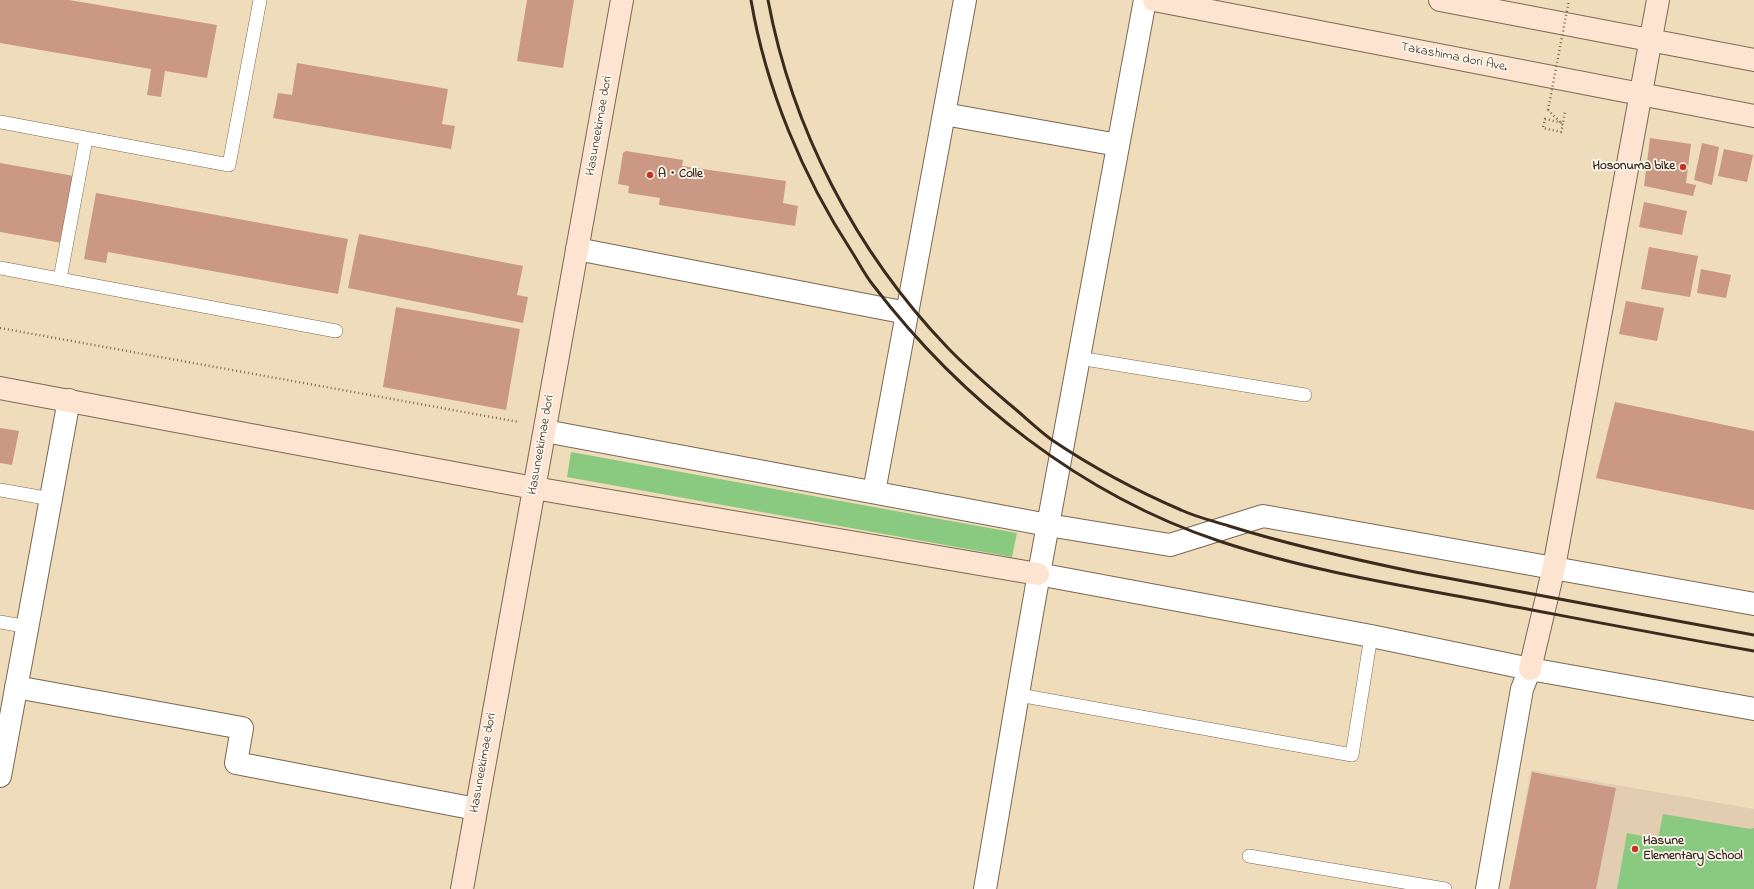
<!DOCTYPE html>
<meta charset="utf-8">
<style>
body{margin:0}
canvas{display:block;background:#efdcba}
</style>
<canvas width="1754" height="889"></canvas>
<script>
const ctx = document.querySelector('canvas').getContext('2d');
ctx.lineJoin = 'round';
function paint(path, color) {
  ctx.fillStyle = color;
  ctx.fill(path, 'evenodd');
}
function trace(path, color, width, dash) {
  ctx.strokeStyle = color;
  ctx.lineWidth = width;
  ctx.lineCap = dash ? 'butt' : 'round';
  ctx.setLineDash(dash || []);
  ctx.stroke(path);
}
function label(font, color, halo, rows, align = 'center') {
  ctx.font = font + ' "Indie Flower",sans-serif';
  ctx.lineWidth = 3.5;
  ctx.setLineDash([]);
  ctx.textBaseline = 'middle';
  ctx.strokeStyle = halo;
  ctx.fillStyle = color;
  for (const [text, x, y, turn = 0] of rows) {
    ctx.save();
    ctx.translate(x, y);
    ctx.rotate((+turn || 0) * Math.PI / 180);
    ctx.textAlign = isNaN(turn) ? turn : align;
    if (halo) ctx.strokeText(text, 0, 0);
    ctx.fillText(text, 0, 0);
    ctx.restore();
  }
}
paint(new Path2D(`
 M1531 770 1754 809V889H1509Z`), '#e2cdb1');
paint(new Path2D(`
 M571 452 1017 533 1012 557 567 477Z
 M1663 814 1750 829 1754 828V889H1617L1627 833 1658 839Z`), '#8ac980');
paint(new Path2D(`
 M0 0H69L217 25 207 78 165 71 161 97 147 95 151 69 0 43Z
 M527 0H574L563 68 517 61Z
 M297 63 448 89 442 124 455 126 451 149 273 118 278 93 292 95Z
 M1650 138 1691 144 1686 183 1696 185 1693 196 1644 186Z
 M1702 143 1719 147 1712 185 1694 180Z
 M1724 149 1753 155 1747 182 1718 176Z
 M626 151 683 160 682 166 786 181 783 203 798 206 795 226 659 205 660 198 628 193 629 186 618 184 623 153Z
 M0 163 74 176 62 243 0 232Z
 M96 193 348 239 338 294 108 252 106 263 84 259Z
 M1644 202 1687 211 1682 235 1639 227Z
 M359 234 523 266 517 295 528 297 523 323 348 288Z
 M1649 247 1698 256 1690 297 1641 289Z
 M1701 269 1731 275 1726 298 1697 293Z
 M1626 301 1664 308 1657 341 1619 334Z
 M396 307 520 329 506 410 383 387Z
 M1615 402 1754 431V510L1596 478Z
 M0 428 19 431 12 465 0 463Z
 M1532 772 1616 788 1596 889H1509Z`), '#cb9983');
const lane = new Path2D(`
 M0 122 229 165 260 0
 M0 268 336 331
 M60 279 86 139
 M1079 358 1305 395
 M0 490 51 499
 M0 622 28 627
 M1019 695 1352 755 1371 636
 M1249 856 1445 889`);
const street = new Path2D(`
 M944 114 1118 145
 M577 249 907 313
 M545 431 1048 525 1170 545 1263 516 1754 604
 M874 492 965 0
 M1038 574 1371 636 1530 669 1754 709
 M16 687 242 728 236 763 476 809
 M0 776 69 400
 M985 889C1006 768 1025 646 1048 525L1145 0
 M1487 889 1522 689 1530 669`);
const secondary = new Path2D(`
 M1154 0 1754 116
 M1440 0 1754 60
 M0 388 534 488 1038 574
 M1530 669 1554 567 1658 0
 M462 889 622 0`);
trace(lane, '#7a6855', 14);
trace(street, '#7a6855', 24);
trace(secondary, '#7a6855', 24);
trace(new Path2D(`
 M1548 110 1563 125 1561 132 1543 128 1545 119 1563 123 1565 111
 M0 328 519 422`), '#7a6855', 2.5, [1, 3]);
trace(lane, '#fff', 13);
trace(street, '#fff', 22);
trace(secondary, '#fde4d1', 22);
trace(new Path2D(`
 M751 0C766 89 803 177 852 252 859 263 865 275 873 285 961 400 1081 495 1219 541 1303 569 1392 584 1479 600 1570 617 1662 635 1754 651
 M768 0C792 129 856 252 947 347 966 367 987 385 1008 403 1023 415 1037 429 1052 440 1092 467 1137 491 1181 510 1196 517 1213 521 1229 526 1290 545 1352 559 1415 572 1528 594 1641 614 1754 635`), '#3b2a1e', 3);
trace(new Path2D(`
 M1548 110 1569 0`), '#7a6855', 2.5, [1, 3]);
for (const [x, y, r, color] of [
 [1683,167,4,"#c8321e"],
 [650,175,4,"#c8321e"],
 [1635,849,4,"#c8321e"]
]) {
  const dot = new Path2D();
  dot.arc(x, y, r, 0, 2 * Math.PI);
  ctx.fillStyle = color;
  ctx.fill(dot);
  trace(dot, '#fbf7ec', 1.5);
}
label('13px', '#3b2a1e', '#fbf7ec', [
 ["Takashima dori Ave.",1454,58,11],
 ["Hasuneekimae dori",600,126,-80],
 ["Hasuneekimae dori",542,445,-80],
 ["Hasuneekimae dori",484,763,-80]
]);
label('bold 13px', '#3b2a1e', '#fbf7ec', [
 ["Hosonuma bike",1675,167,"right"],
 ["A・Colle",658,175],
 ["Hasune",1643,842],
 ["Elementary School",1643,857]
], 'left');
</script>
